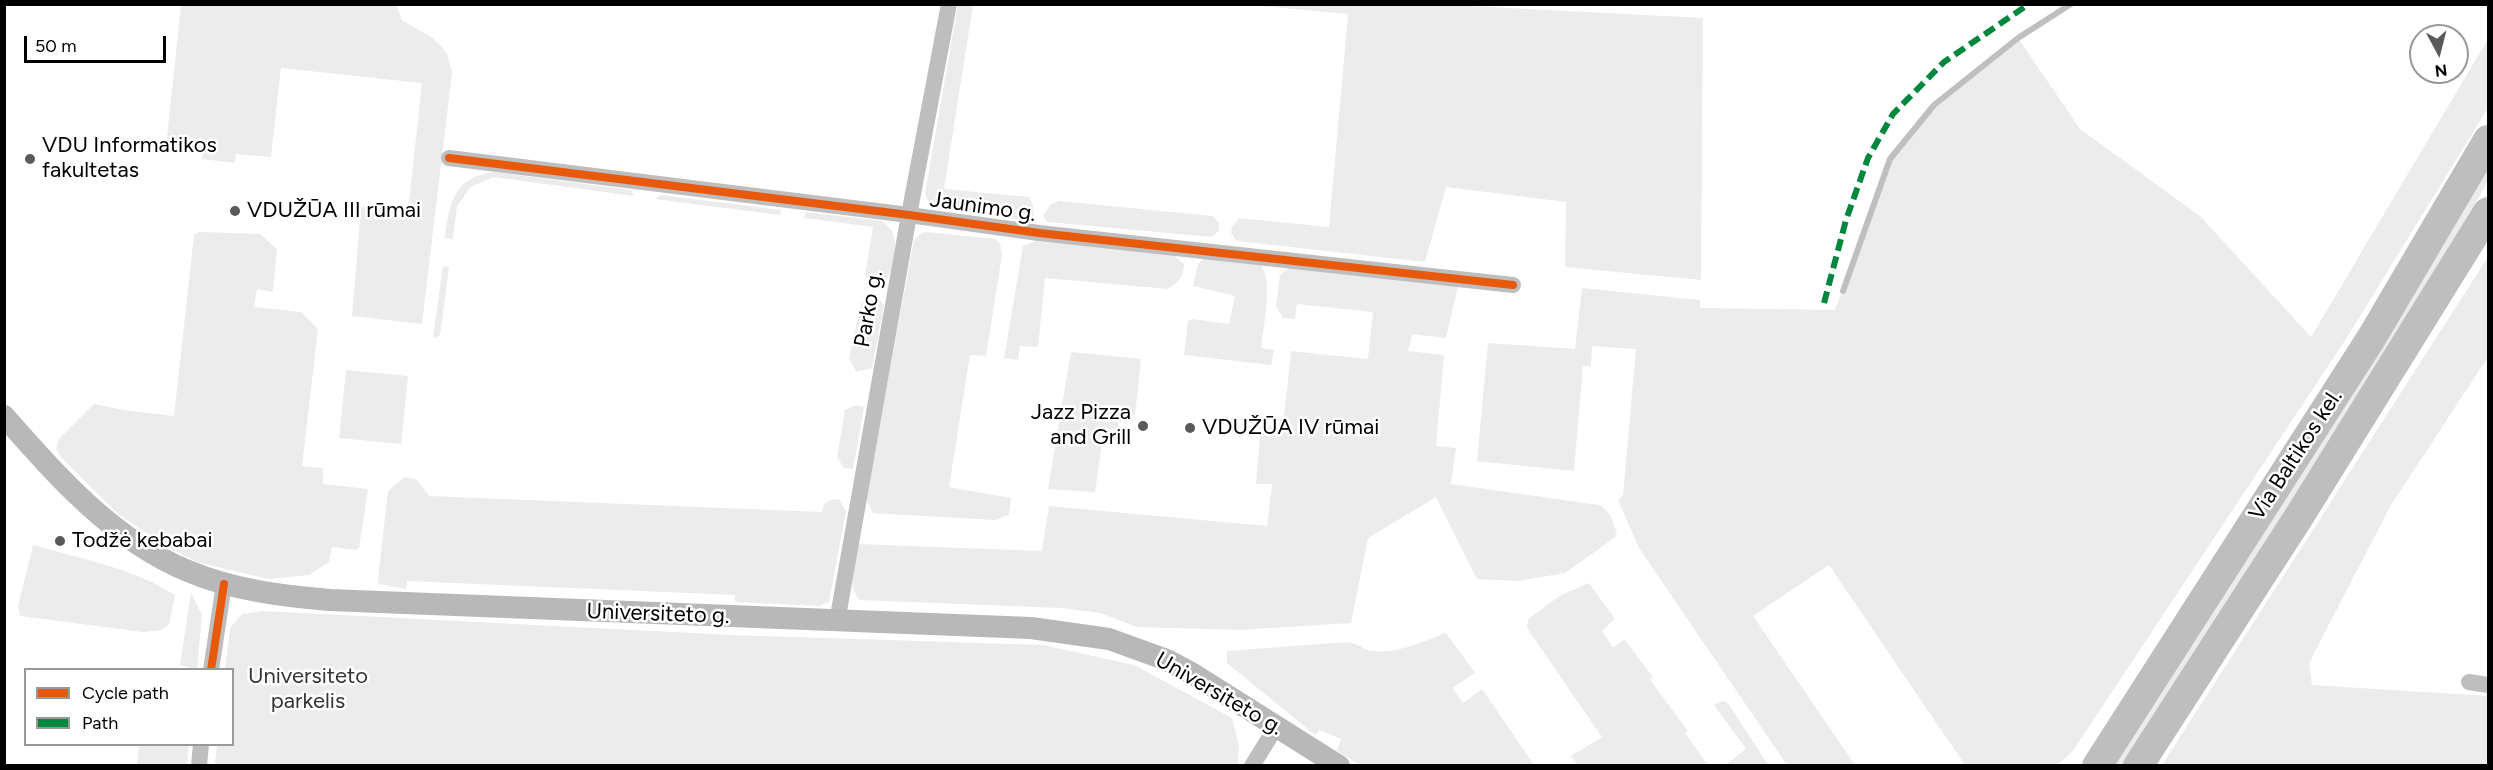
<!DOCTYPE html>
<meta charset="utf-8">
<style>
body{margin:0}
#map{position:relative;width:2493px;height:770px;overflow:hidden;background:#fff;font-family:Figtree,sans-serif}
canvas{display:block}
.frame{position:absolute;inset:0;border:6px solid #000;pointer-events:none}
.legend{position:absolute;left:24px;top:668px;width:210px;height:78px;box-sizing:border-box;background:#fff;border:2px solid #999;margin:0;padding:8px 10px;list-style:none;font-size:18px;color:#000}
.legend li{display:flex;align-items:center;gap:12px;height:30px}
.legend b{width:30px;border:2px solid #999}
.north{position:absolute;left:2409px;top:24px;width:60px;height:60px;box-sizing:border-box;background:#fff;border:2px solid #999;border-radius:50%;rotate:173deg;font-size:16px;font-weight:700;line-height:24px;text-align:center;color:#000}
.north::after{content:'';display:block;margin:auto;width:21px;height:27px;background:#595959;clip-path:polygon(50% 0,100% 100%,50% 72%,0 100%)}
.scale{position:absolute;left:24px;top:36px;width:142px;height:27px;box-sizing:border-box;border:3px solid #000;border-top:0;padding-left:8px;font-size:18px;line-height:21px;white-space:nowrap;color:#000;-webkit-text-stroke:4px #fff;paint-order:stroke}
</style>
<div id="map">
<canvas width="2493" height="770"></canvas>
<div class="frame"></div>
<ul class="legend">
<li><b style="height:8px;background:#e8590c"></b>Cycle path</li>
<li><b style="height:8px;background:#00873e"></b>Path</li>
</ul>
<div class="north">N</div>
<div class="scale">50 m</div>
</div>
<script>
const ctx = document.querySelector('canvas').getContext('2d');
ctx.lineJoin = 'round';
function paint(path, color) {
  ctx.fillStyle = color;
  ctx.fill(path, 'evenodd');
}
function trace(path, color, width, dash) {
  ctx.strokeStyle = color;
  ctx.lineWidth = width;
  ctx.lineCap = dash ? 'butt' : 'round';
  ctx.setLineDash(dash || []);
  ctx.stroke(path);
}
function label(font, color, halo, rows, align = 'center') {
  ctx.font = font + ' Figtree,sans-serif';
  ctx.lineWidth = 5;
  ctx.setLineDash([]);
  ctx.textBaseline = 'middle';
  ctx.strokeStyle = halo;
  ctx.fillStyle = color;
  for (const [text, x, y, turn = 0] of rows) {
    ctx.save();
    ctx.translate(x, y);
    ctx.rotate((+turn || 0) * Math.PI / 180);
    ctx.textAlign = isNaN(turn) ? turn : align;
    if (halo) ctx.strokeText(text, 0, 0);
    ctx.fillText(text, 0, 0);
    ctx.restore();
  }
}
paint(new Path2D(`
 M958 4 973 5 944 189 1029 197C1033 205 1036 211 1032 219L1025 220 931 208 925 194Z
 M181 5H396L402 20 433 38 447 53 452 72 422 324 352 316 361 207 408 211 422 83 281 68 271 157 236 154 235 163 202 159V151L166 147Z
 M1251 5H1451L1703 18 1701 280 1565 267 1566 202 1446 187 1425 262 1237 241 1231 233 1232 227 1239 218 1329 227 1348 14Z
 M2018 38 2080 129 2200 216 2311 337 2488 39V108L2346 339 2072 752 2057 765H1965L1829 565 1753 616 1855 765H1787L1639 548 1618 500 1623 495 1636 349 1592 346 1591 366H1583L1574 471 1477 461 1488 343 1575 349 1582 288 1700 300V308L1835 310 1890 159 1934 105Z
 M2488 165V180L2467 220 2299 494 2123 765 2112 766Z
 M494 172 631 190 634 196 493 177 471 187 457 206 453 239 445 238C449 204 453 177 494 172Z
 M661 195 781 210 780 215 654 199Z
 M1059 201 1213 216 1219 223V231L1212 237 1047 222 1043 216 1050 205Z
 M805 212 882 221C888 226 892 229 894 237 897 249 892 276 883 285L873 284 865 276 873 227 804 218Z
 M199 232 260 234 277 249 273 292 257 289 254 307 301 312 318 329 302 466 323 468V484L368 489 359 548 355 550 332 547 329 562 309 575 268 579 197 562 164 545 118 514 60 456 56 449 59 439 94 404 123 410 174 416 194 235Z
 M925 232 995 239C1001 243 1001 247 1002 255L986 356 970 355 949 487 1011 498 1009 515 995 520 873 513 866 500 914 240 920 234Z
 M1036 241 1173 255 1184 264C1184 277 1178 282 1168 289L1045 278 1038 347 1020 346 1018 360 1004 358 1023 246Z
 M2488 257V357L2391 505 2309 663 2312 685 2488 696V765H2162Z
 M1205 258 1260 264C1274 278 1263 328 1261 348L1274 350 1271 365 1184 355 1188 321 1192 319 1229 324 1235 296 1193 286 1198 264Z
 M443 266 449 267 440 336 433 338Z
 M1290 267 1458 286 1446 338 1412 334 1408 351 1444 355 1436 446 1456 448 1451 484 1599 505C1611 511 1613 522 1617 534L1614 538 1565 573 1517 581 1477 579 1436 497 1368 538 1351 623 1240 630 1137 627 1100 613 1061 608 860 600C846 586 855 562 857 544L1042 551 1049 506 1267 526 1272 484H1256L1261 425 1283 426 1291 351 1368 359 1373 312 1297 304 1295 319 1283 318 1276 306 1280 275Z
 M867 299 880 300 884 306 872 368 856 372 849 358 861 304Z
 M1071 352 1141 359 1135 415 1119 413 1118 430 1104 429 1095 492 1048 489Z
 M346 370 408 376 401 444 339 438Z
 M855 405 864 407 853 469 844 468 837 457 845 410Z
 M405 477 416 479 429 496 822 512 824 504 831 500 839 499 846 511 829 602 820 606 735 602V595L407 581 406 589 379 584 378 579 388 491Z
 M33 545C81 559 133 568 175 595L169 625 161 630 143 632 20 616 18 606Z
 M1589 583 1615 619 1602 631 1613 648 1624 639 1653 677 1650 680 1688 731 1685 733 1708 765H1578L1571 756 1602 737 1527 628 1528 619 1561 595Z
 M191 593 202 615 197 669 180 665Z
 M262 611 731 635 1043 645 1134 665 1232 718 1239 745 1238 765H215L217 745 232 744V670L225 669 230 628 242 614Z
 M1446 633 1475 673 1452 688 1463 703 1482 689 1534 765H1360L1337 751 1341 739 1320 730 1315 735 1227 663V651L1347 642C1359 643 1364 651 1373 651 1398 654 1424 641 1446 633Z
 M1723 701 1728 703 1768 765H1725L1746 749 1714 705Z
 M139 745H189L187 765H137Z`), '#ececec');
trace(new Path2D(`
 M1843 291 1890 159 1934 105 2018 38 2071 4`), '#bfbfbf', 6);
trace(new Path2D(`
 M449 158 909 215 1039 233 1513 285
 M837 622 909 215 949 4
 M211 670 224 584
 M2469 682 2488 685
 M199 766 201 744
 M1252 766 1276 727`), '#bebebe', 16);
trace(new Path2D(`
 M4 416C57 476 113 540 188 571 233 590 282 596 330 600L1031 628 1109 639 1167 660 1193 674 1339 766`), '#b8b8b8', 22);
trace(new Path2D(`
 M2097 766 2372 337 2488 140
 M2138 766 2300 515 2488 212`), '#bebebe', 30);
trace(new Path2D(`
 M1824 303 1846 220 1868 158 1893 114 1944 62 2029 4`), '#00873e', 6, [12, 6]);
trace(new Path2D(`
 M449 158 909 215 1039 233 1513 285
 M211 670 224 584`), '#e8590c', 8);
for (const [x, y, r, color] of [
 [30,159,6,"#595959"],
 [235,211,6,"#595959"],
 [1143,426,6,"#595959"],
 [1190,428,6,"#595959"],
 [60,541,6,"#595959"]
]) {
  const dot = new Path2D();
  dot.arc(x, y, r, 0, 2 * Math.PI);
  ctx.fillStyle = color;
  ctx.fill(dot);
  trace(dot, '#fff', 2);
}
label('22px', '#000', '#fff', [
 ["VDU Informatikos",42,146],
 ["fakultetas",42,171],
 ["VDUŽŪA III rūmai",247,211],
 ["Jazz Pizza",1131,413,"right"],
 ["and Grill",1131,438,"right"],
 ["VDUŽŪA IV rūmai",1202,428],
 ["Todžė kebabai",72,541]
], 'left');
label('22px', '#000', '#fff', [
 ["Jaunimo g.",983,207,8],
 ["Parko g.",869,309,-80],
 ["Via Baltikos kel.",2296,455,-57],
 ["Universiteto g.",658,614,2],
 ["Universiteto g.",1219,694,30]
]);
label('22px', '#333', '#fff', [
 ["Universiteto",308,677],
 ["parkelis",308,702]
]);
</script>
